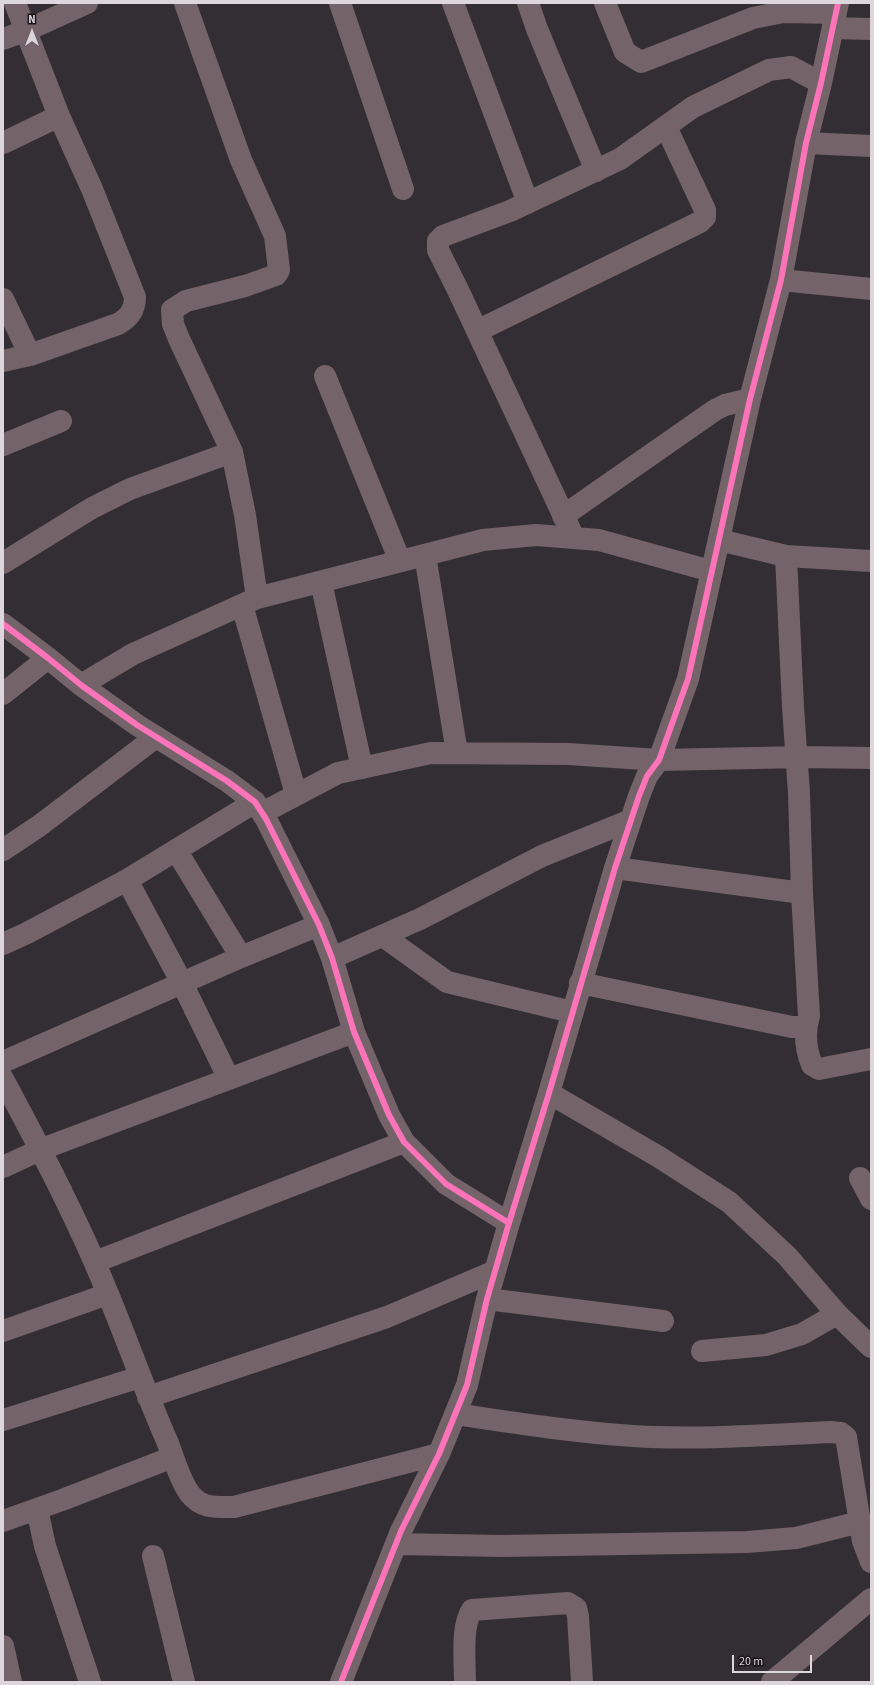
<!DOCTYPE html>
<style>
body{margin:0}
#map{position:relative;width:874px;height:1685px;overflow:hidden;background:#332e33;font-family:"Source Sans 3",sans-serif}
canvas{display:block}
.frame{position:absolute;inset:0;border:4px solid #ddd6dd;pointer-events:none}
.north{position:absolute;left:12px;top:12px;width:40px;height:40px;-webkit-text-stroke:3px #1a151a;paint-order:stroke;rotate:0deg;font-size:11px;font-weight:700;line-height:16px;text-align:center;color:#ddd6dd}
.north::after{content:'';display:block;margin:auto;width:14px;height:18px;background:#ddd6dd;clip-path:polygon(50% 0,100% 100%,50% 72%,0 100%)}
.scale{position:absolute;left:732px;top:1655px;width:80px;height:18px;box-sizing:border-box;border:2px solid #ddd6dd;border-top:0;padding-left:5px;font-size:12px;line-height:14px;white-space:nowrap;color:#ddd6dd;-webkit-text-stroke:3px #1a151a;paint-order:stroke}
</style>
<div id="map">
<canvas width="874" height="1685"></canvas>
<div class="frame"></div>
<div class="north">N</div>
<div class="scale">20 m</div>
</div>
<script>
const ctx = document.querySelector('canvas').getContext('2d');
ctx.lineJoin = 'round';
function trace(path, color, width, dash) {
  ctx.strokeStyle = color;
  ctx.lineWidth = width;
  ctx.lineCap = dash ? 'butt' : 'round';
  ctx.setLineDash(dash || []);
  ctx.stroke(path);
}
trace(new Path2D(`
 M185 3 241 160 275 236 279 270 276 275 245 286 186 301 172 310 173 324 179 339 232 452 245 515 257 598
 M340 3 403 189
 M453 3 528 203
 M528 3 537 29 596 171
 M605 3 625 52 641 62 753 18 783 12 836 13
 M833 28 871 29
 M3 39 25 31 87 3
 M3 143 59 116
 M806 143 871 146
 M781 280 871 289
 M3 299 30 355
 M477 331 700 222 705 217V210L666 127
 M3 361 30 355 118 324C129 318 135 310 135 297L92 189 59 116 15 3
 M325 376 400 561
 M3 445 61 421
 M563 516 715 410 725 405 750 399
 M574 538 458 290 438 250V241L443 236 510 211 620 159 693 107 769 70 791 67 821 83
 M719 540 786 556 871 561
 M425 555 457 753
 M786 556 793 707 799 793 802 893 809 1016C804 1032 806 1050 812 1065L819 1069 871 1059
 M3 563 92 508 130 489 232 452
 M321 582 362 768
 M242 605 296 794
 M3 624 48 658 81 685 137 725 227 781 255 802 266 819 319 925 332 958 354 1032 389 1115 404 1142 446 1184 509 1223
 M81 685 133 654 257 598 483 540 536 535 599 540 711 571
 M3 694 48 658
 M262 813 338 773 431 753 568 754 659 760 803 757 871 758
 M3 850 39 826 156 737
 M176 850 241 957
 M615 868 802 893
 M127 880 182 983 229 1079
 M383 936 447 982 572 1012
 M3 944 27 933 127 880 255 802
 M332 958 420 919 542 856 631 820
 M580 983 792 1027H806
 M3 1062 241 957 319 925
 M3 1079C41 1150 78 1220 108 1294 128 1343 146 1393 167 1441 174 1458 179 1479 190 1494 202 1509 216 1507 234 1507L439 1454
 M549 1093 659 1157 729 1202 787 1256 837 1314 871 1347
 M3 1167 42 1149 354 1032
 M860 1178 871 1199
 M95 1262 404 1142
 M487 1299 663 1321
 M3 1331 108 1294
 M702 1351 766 1345 802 1334 837 1314
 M148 1397 387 1317 495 1271
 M455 1414C515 1423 573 1432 633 1436 699 1440 765 1435 831 1432L841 1433 846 1437 863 1541 871 1562
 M3 1420 140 1377
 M37 1509 45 1546 90 1682
 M3 1521 62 1500 173 1457
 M396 1544 502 1546 747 1542 796 1538 860 1522
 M153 1556 184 1682
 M3 1646 11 1682
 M341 1682 401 1531 439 1454 467 1385 487 1299 509 1223 549 1093 615 868 639 796 647 776 659 760 688 679 750 399 781 280 806 143 821 83 838 3
 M465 1682C465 1662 461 1626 472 1610L568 1603 576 1608 578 1616 582 1682
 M772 1682 871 1599`), '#746369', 22);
trace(new Path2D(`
 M3 624 48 658 81 685 137 725 227 781 255 802 266 819 319 925 332 958 354 1032 389 1115 404 1142 446 1184 509 1223
 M341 1682 401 1531 439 1454 467 1385 487 1299 509 1223 549 1093 615 868 639 796 647 776 659 760 688 679 750 399 781 280 806 143 821 83 838 3`), '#fb73b8', 6);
</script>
